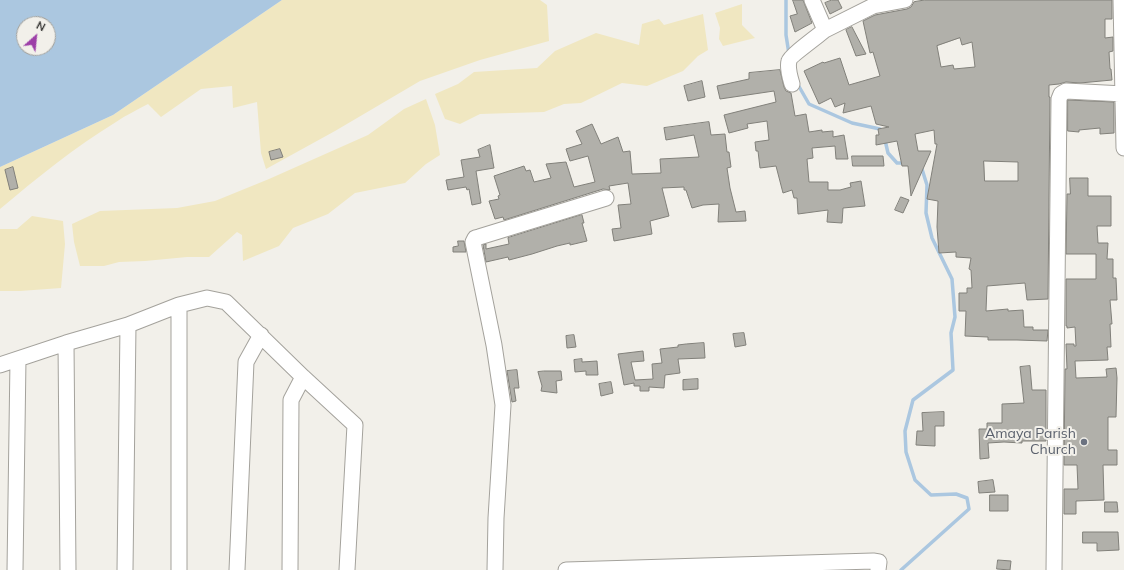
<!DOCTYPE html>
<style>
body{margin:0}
#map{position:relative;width:1124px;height:570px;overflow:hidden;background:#f2f0ea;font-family:Mulish,sans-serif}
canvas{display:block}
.north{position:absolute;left:16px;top:16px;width:40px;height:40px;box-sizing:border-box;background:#f2f0ea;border:1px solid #a3a29d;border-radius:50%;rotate:27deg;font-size:11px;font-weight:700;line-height:16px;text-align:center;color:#2d2c2a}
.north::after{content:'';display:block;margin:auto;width:14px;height:18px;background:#9d3fa8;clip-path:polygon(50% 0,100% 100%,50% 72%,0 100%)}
</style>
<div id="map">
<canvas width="1124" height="570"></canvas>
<div class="north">N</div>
</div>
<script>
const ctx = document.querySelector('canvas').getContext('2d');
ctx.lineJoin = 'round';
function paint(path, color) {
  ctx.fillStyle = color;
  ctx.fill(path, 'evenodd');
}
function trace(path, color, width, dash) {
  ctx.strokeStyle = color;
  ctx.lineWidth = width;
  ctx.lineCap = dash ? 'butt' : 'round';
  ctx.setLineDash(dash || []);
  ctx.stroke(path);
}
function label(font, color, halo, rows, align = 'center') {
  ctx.font = font + ' Mulish,sans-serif';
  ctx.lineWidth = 4;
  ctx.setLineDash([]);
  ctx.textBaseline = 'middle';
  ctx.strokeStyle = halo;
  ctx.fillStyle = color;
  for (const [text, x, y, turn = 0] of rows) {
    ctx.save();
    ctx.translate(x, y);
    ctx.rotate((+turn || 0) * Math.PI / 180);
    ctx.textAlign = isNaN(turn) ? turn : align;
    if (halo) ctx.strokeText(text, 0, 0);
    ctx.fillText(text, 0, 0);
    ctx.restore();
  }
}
paint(new Path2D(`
 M282 0H540L547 5 549 41 480 60 420 81 335 131 266 169 261 153 257 102 233 108 232 86 201 89 161 117 148 104C137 110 126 115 116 122 75 147 37 178 0 209V167L113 115Z
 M742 4V25L755 38 723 46 719 39 720 28 715 13Z
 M703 14 708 50 698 56 683 71 647 86 622 83 581 103 564 104 544 112 480 114 460 124 445 119 435 94 458 84 474 72 537 68 555 51 596 33 639 45 642 24 659 19 664 25Z
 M426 99 435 125 440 155 426 164 405 183 355 193 328 214 293 228 279 246 243 261 242 235 237 232 209 257H187L145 261 119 262 104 266H80L74 242 72 224 100 211 177 208 215 201 269 179 368 135 404 109Z
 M32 216 63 221 65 244 61 288 20 291H0V229H17Z`), '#f0e7c1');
paint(new Path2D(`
 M0 0H282L113 115 0 167ZM24 24H48V48H24Z`), '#abc7e0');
trace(new Path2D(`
 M786 0V35L789 54
 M797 83 809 104 852 123 880 129 882 132
 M885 140 888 153 897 163H905
 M901 570 969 509 967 498 956 494 931 495 915 480 906 452 905 431 913 400 953 370 951 333 955 317 952 279 932 238 926 213 927 185 921 166`), '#abc7e0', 3.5);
const building = new Path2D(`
 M793 0H803L812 23 795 32 790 16 797 14Z
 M832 0H838L842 8 830 14 825 3Z
 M925 0H1112V19H1105V38L1113 37V51L1109 52 1110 69H1111L1112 80 1080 83 1066 82 1059 84 1049 85V97H1050L1048 299 1027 300 1025 283 987 286 986 311 1008 309V311L1023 310 1024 327H1033V330H1048L1047 341 1017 340H988V337L965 336 966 311H959V293H967V288H972L971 270 969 269 971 258 956 257V252L939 253 937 227 938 201 927 199 937 144H935L934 130 915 134 918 151H931L911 196 908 166H902L897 141 876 145V135H879L878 129 889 127 876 124 871 106 843 113 845 103 835 107 831 98 819 104 804 71 823 62 824 63 840 58 849 85 880 76 873 52 870 53 863 21 875 15 907 9 911 7 914 2ZM960 38 962 45 972 42 975 67 954 69 953 65 941 67 937 46ZM984 161 1018 162V181H985Z
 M852 27 866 54 856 56 846 30Z
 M780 70 784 87 786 91 791 93 795 116 806 114 809 132 822 130V132L833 131V137L844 135 848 159H836L835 146 812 148 813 158 807 159 809 182H828V190H840L851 187 850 183 861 181 865 206 843 208 842 223 827 222 828 210 798 214 797 198H794L792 190 783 193 776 166 760 168 758 151H756L755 142 769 140 767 121 747 124 748 128 729 133 724 115 776 102 774 91 720 99 717 86 749 79V73Z
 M702 81 705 97 688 101 684 86Z
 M1068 100 1114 102V133L1100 134V128L1079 130V132L1068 131Z
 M709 122 711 135 725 134 727 152H729L731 167 727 168 730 188 736 212 745 211 746 221 718 222 719 204 703 205 692 208 686 190H684V187L662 188 669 216 650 221 652 234 614 241 612 229 621 228 618 205 631 204 628 183 609 186 610 190 603 189 504 220 503 217 495 219 489 201 499 199 498 196 500 195 494 176 524 166 526 171 530 170 534 182 551 178 546 164 566 162 574 187 595 182 588 156 570 161 566 149 582 144 576 131 592 124 601 144 618 137 623 152 630 151 632 174 661 173 660 159 699 157 694 135 666 140 664 128Z
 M490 145 494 168 476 171 481 203 472 205 469 189 467 190 466 187 448 190 446 180 464 177 461 160 480 157 478 150Z
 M280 149 283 157 271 160 269 152Z
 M852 156H883L884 166H853Z
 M13 167 18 188 10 190 5 170Z
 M1070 178H1088V196H1111V226H1097L1098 243H1108L1107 259H1113V278H1116L1117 300H1110L1112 324H1110L1111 347H1107L1108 360 1075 361 1076 378 1107 377 1106 369 1116 368 1117 378 1116 417H1108V450H1117V465H1103L1104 500 1076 501V514H1064V489H1078L1077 465H1064L1065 369H1067L1066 344H1074V346H1076L1075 327 1067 328V326H1066V279H1096V254H1066L1067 194H1070Z
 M901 197 909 200 903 213 895 210Z
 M582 215 584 223H582L587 241 570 245V243L557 246 532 254 509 260 508 257 486 262 483 245 486 244V249L509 244 508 238Z
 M458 241H464L466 252H453V247L458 246Z
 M744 333 746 345 735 347 733 334Z
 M574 335 576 347 567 348 566 336Z
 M704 343 705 358 678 359 680 373 665 375 664 388 649 387V391H640V386H634V383L624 385 618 354 643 351 644 361 631 362 635 380 653 379 652 364 662 363 660 349 678 347V345L686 344Z
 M582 359V362L597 361 598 375H586V371L575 372 574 360Z
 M1030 366 1032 390H1046V441H1022V443L1004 442 988 443 989 458 980 459 979 429H987V423H1002V404L1024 403 1020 367Z
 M517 370 519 388H514L516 401 512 402 507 371Z
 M544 371H561L562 380 556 381 557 393 541 391 542 386 538 372Z
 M698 379V389L683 390V380Z
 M611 382 613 393 601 396 599 384Z
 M944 412V426H935V446L916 445 917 431H923L922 413Z
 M993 480 995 492 979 493 978 482Z
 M990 495H1008V511H990Z
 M1105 502H1117L1118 512H1105Z
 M1083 532H1118L1119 550 1097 551V543H1083Z
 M998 560 1011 561 1010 570 997 569Z`);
paint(building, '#b1b0aa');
trace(building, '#81807a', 1);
const minor = new Path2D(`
 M812 0 825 30 873 6 905 0
 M1121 0 1124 148
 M792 84C790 77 787 68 789 61 790 56 819 35 825 30
 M179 305V570
 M66 343 68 570
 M0 365 66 343 128 325 179 305 207 298 226 302 303 377 355 425 347 570
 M15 570 18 359
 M125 570 128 325
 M237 570 246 362 261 335
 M290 570 291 400 303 377
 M495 570 496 518 503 405 494 345 473 242 475 238 479 237 606 198
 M566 570 873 561 879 562 878 570
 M1054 570 1059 99 1061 94 1066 91 1124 94`);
trace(minor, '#a4a29c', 17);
trace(minor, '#fff', 15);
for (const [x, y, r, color] of [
 [1084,442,4,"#6b7280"]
]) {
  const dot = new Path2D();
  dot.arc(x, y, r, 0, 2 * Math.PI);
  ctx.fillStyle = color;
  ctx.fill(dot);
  trace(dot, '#f2f0ea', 1.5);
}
label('14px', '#5b616d', '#f2f0ea', [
 ["Amaya Parish",1076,434],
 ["Church",1076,450]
], 'right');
</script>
